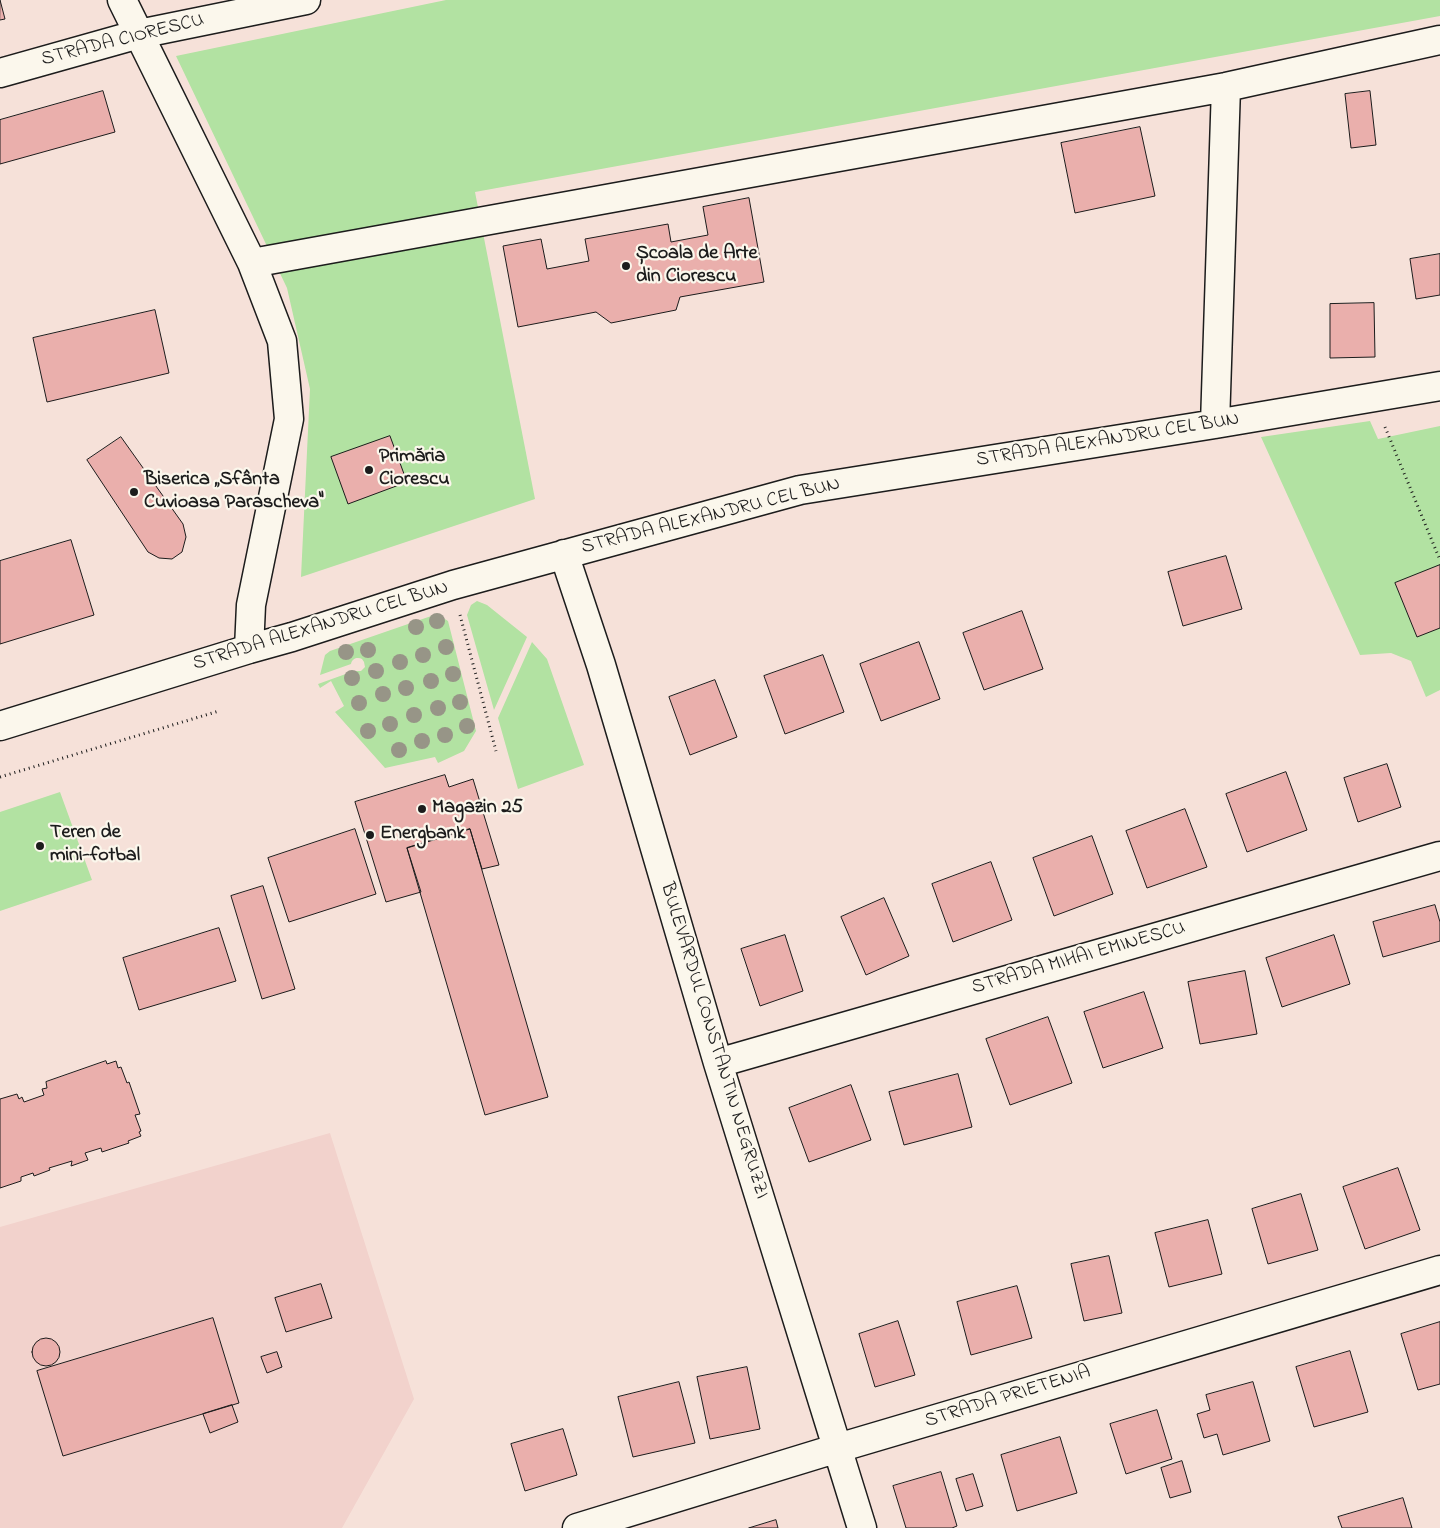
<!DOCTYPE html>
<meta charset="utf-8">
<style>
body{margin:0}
canvas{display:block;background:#f6e1d9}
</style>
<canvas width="1440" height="1528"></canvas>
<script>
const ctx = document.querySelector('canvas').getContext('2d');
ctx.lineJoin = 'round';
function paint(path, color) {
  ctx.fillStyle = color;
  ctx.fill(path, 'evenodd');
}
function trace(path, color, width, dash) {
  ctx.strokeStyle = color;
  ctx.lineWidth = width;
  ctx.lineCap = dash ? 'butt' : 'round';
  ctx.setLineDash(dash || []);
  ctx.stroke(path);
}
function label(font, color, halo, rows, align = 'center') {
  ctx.font = font + ' "Indie Flower",sans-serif';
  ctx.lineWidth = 4.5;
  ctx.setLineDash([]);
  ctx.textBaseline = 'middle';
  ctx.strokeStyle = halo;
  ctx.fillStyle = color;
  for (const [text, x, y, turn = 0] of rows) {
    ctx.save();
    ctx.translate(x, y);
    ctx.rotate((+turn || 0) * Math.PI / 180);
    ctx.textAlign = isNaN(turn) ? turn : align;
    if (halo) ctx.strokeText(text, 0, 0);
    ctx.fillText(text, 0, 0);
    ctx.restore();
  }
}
paint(new Path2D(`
 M330 1133 414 1399 342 1528H0V1227Z`), '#f2d2cc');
paint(new Path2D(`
 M446 0H1440V16L475 192 535 499 301 577 310 389 287 288 176 56Z
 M1370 421 1378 439 1440 426V690L1426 697 1411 661 1391 653 1360 655 1261 437Z
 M477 601 487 605 527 637 494 710 467 615 471 605Z
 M437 614 448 621 476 731 464 751 438 763 435 757 385 768 335 712 344 706 331 681 320 688 318 684 354 671H361L365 667 364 662 362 659C358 657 352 658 351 664L320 675 325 655 330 651Z
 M532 642 547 659 584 765 518 789 498 718Z
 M60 792 92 880 0 911V812Z`), '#b2e2a2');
const building = new Path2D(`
 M0 0 5 19 0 20Z
 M103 91 115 132 0 164V120Z
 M1370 91 1376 145 1351 148 1345 94Z
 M1140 127 1155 196 1075 213 1061 143Z
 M749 198 764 282 680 297 676 310 611 323 596 312 518 327 503 246 541 239 547 269 589 261 585 239 668 224 671 242 708 235 703 207Z
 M1440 254V295L1416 299 1410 259Z
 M1374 303 1375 357 1330 358V304Z
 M155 310 169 373 47 402 33 338Z
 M390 436 407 482 348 504 331 457Z
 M121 437 183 524 186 537 182 552 172 559 159 558 148 552 87 460Z
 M71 540 94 615 0 644V561Z
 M1226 556 1242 609 1183 626 1168 572Z
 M1440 565V628L1417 637 1395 583Z
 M1022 611 1043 669 984 690 963 633Z
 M919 642 940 699 881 721 860 664Z
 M823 655 844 712 785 734 764 676Z
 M715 680 737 737 690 755 669 697Z
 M1387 764 1401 807 1358 822 1344 778Z
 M1286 772 1307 830 1247 852 1226 794Z
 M445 775 449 787 473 779 499 865 482 869 470 829 407 848 421 892 386 902 355 802Z
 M1185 809 1207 867 1147 888 1126 831Z
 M355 829 376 894 289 922 268 858Z
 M470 829 548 1097 485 1115 407 848Z
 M1092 836 1113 894 1054 916 1033 858Z
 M991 862 1012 920 953 942 932 884Z
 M263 886 295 989 262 999 231 896Z
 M884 898 909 956 866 975 841 917Z
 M1435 905 1440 922V941L1383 957 1373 922Z
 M219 928 236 981 139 1010 123 958Z
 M785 935 803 991 760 1006 741 949Z
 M1334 935 1350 984 1282 1007 1266 958Z
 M1245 971 1257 1034 1200 1044 1188 982Z
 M1144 992 1163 1048 1103 1068 1084 1012Z
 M1048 1017 1072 1083 1010 1105 986 1039Z
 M106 1061 107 1064 116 1061 118 1068 121 1067 127 1083 129 1082 140 1114 135 1115 141 1131 139 1132 141 1136 128 1141 129 1143 102 1152 101 1148 85 1153 88 1160 71 1166 72 1161 49 1168 50 1170 34 1176 33 1173 21 1177V1181L0 1188V1099L17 1094 19 1099 22 1097 24 1102 44 1095 42 1089 47 1088 46 1082Z
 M958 1074 972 1127 904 1145 889 1092Z
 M851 1085 871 1140 809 1162 789 1108Z
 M1398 1168 1420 1230 1365 1249 1343 1187Z
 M1301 1194 1318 1250 1268 1264 1252 1209Z
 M1208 1220 1222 1274 1169 1287 1155 1233Z
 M1109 1256 1122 1313 1084 1321 1071 1264Z
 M321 1284 332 1318 286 1332 275 1298Z
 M1017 1286 1032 1338 971 1355 957 1302Z
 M213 1318 239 1403 63 1456 37 1371Z
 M898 1321 915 1375 875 1387 859 1334Z
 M1440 1322V1384L1418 1390 1401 1334Z
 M32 1352a14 14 0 1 1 28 0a14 14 0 1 1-28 0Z
 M1350 1351 1368 1412 1314 1427 1296 1367Z
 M277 1352 282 1367 267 1373 261 1357Z
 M747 1367 760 1429 710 1439 697 1377Z
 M679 1382 695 1443 633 1457 618 1397Z
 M1253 1382 1270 1441 1223 1455 1217 1434 1204 1438 1197 1414 1210 1410 1206 1395Z
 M232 1405 238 1422 210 1433 203 1414Z
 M1157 1410 1172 1459 1126 1474 1110 1424Z
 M563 1429 577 1475 525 1491 511 1444Z
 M1060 1437 1077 1493 1017 1511 1001 1455Z
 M1182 1461 1191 1492 1170 1498 1161 1468Z
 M941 1472 957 1526 952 1528H906L893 1486Z
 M973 1474 983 1506 966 1511 956 1479Z
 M1403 1498 1412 1528H1342L1338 1517Z
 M776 1520 778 1528H749Z`);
paint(building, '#eaafac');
trace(building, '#1c1c1c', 1);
const minor = new Path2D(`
 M122 0 252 263 282 341 289 419 251 605 249 649
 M0 73 139 34 306 0
 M252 263 1226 87 1440 40
 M1215 424 1226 87
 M564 554 601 665 633 773 718 1063 862 1528
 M0 726 249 649 292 637 453 585 800 490 1215 424 1440 386
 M718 1063 1440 856
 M577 1528 838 1448 1440 1270`);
trace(minor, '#1c1c1c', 31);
trace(new Path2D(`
 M1385 427 1440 560
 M460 615 496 751
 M0 777 219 711`), '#1c1c1c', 3, [1, 4]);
trace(minor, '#fbf7ec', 28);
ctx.fillStyle = '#979587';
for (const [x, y] of [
 [437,621],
 [416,627],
 [446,647],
 [368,650],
 [346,652],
 [423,655],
 [400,662],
 [376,671],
 [453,674],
 [352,678],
 [431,681],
 [406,688],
 [383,694],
 [460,702],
 [359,703],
 [438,708],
 [414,715],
 [390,724],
 [467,726],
 [368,731],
 [445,735],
 [422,741],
 [399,750]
]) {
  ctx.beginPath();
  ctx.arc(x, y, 8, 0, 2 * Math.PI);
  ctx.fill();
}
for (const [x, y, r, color] of [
 [626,266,5,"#1c1c1c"],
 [369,470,5,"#1c1c1c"],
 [134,492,5,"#1c1c1c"],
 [422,809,5,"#1c1c1c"],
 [370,835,5,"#1c1c1c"],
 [40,846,5,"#1c1c1c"]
]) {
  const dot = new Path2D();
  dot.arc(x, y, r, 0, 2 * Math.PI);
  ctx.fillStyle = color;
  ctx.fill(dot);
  trace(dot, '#fbf7ec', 2);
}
label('20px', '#1c1c1c', '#fbf7ec', [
 ["STRADA CIORESCU",123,41,-14],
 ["STRADA ALEXANDRU CEL BUN",1108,441,-9],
 ["STRADA ALEXANDRU CEL BUN",711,517,-14],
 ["STRADA ALEXANDRU CEL BUN",321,627,-17],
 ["STRADA MIHAI EMINESCU",1079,959,-16],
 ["BULEVARDUL CONSTANTIN NEGRUZZI",713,1041,73],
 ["STRADA PRIETENIA",1008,1398,-17]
]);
label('bold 20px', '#1c1c1c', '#fbf7ec', [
 ["Școala de Arte",636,255],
 ["din Ciorescu",636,278],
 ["Primăria",379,458],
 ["Ciorescu",379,481],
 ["Biserica „Sfânta",144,481],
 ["Cuvioasa Parascheva\"",144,504],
 ["Magazin 25",432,809],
 ["Teren de",50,834],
 ["mini-fotbal",50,857],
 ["Energbank",380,835]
], 'left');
</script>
